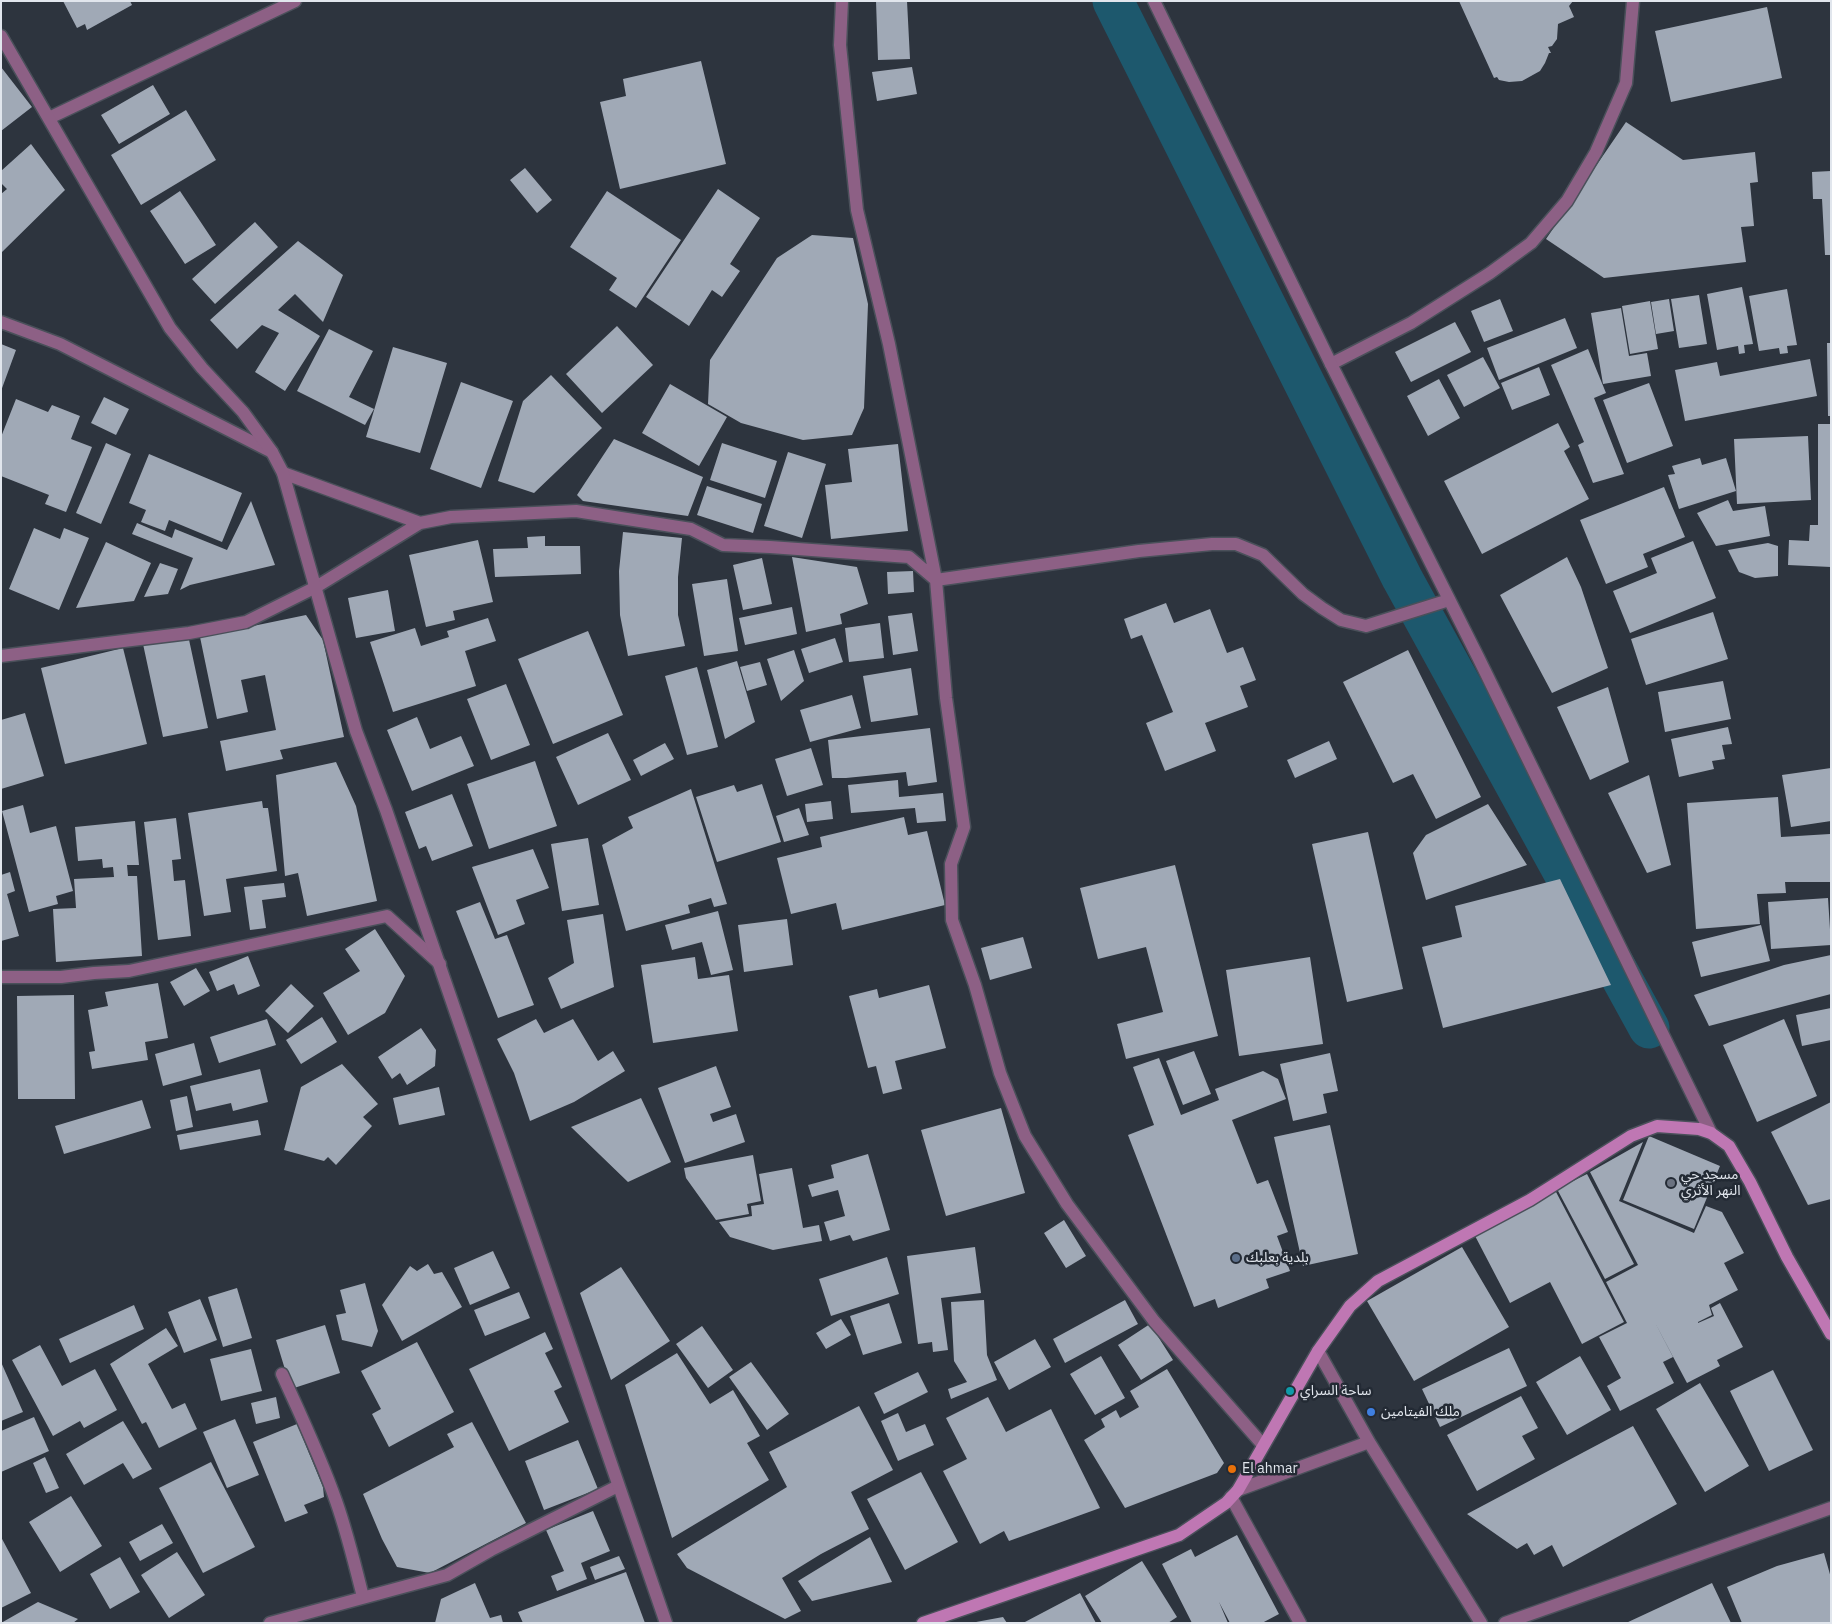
<!DOCTYPE html>
<meta charset="utf-8">
<style>
body{margin:0}
#map{position:relative;width:1832px;height:1624px;overflow:hidden;background:#2d343e;font-family:"IBM Plex Sans",sans-serif}
canvas{display:block}
.frame{position:absolute;inset:0;border:2px solid #e1e6ed;pointer-events:none}
</style>
<div id="map">
<canvas width="1832" height="1624"></canvas>
<div class="frame"></div>
</div>
<script>
const ctx = document.querySelector('canvas').getContext('2d');
ctx.lineJoin = 'round';
function trace(path, color, width, dash) {
  ctx.strokeStyle = color;
  ctx.lineWidth = width;
  ctx.lineCap = dash ? 'butt' : 'round';
  ctx.setLineDash(dash || []);
  ctx.stroke(path);
}
function paint(path, color) {
  ctx.fillStyle = color;
  ctx.fill(path, 'evenodd');
}
function label(font, color, halo, rows, align = 'center') {
  ctx.font = font + ' "IBM Plex Sans","Noto Sans Arabic",sans-serif';
  ctx.lineWidth = 5;
  ctx.setLineDash([]);
  ctx.textBaseline = 'middle';
  ctx.strokeStyle = halo;
  ctx.fillStyle = color;
  for (const [text, x, y, turn = 0] of rows) {
    ctx.save();
    ctx.translate(x, y);
    ctx.rotate((+turn || 0) * Math.PI / 180);
    ctx.textAlign = isNaN(turn) ? turn : align;
    if (halo) ctx.strokeText(text, 0, 0);
    ctx.fillText(text, 0, 0);
    ctx.restore();
  }
}
trace(new Path2D(`
 M1113 1 1402 578 1649 1028`), '#1d586d', 41);
paint(new Path2D(`
 M63 1H130L132 5 87 30 85 24 77 28Z
 M876 1H907L910 59 878 60Z
 M1459 1H1573L1569 6 1574 17 1558 24 1557 39 1552 46 1548 47 1551 53H1549L1545 63 1540 71 1522 81 1509 82 1499 80 1497 77 1494 78Z
 M1767 7 1782 78 1671 102 1655 31Z
 M701 61 726 164 620 189 600 102 626 96 623 79Z
 M1 67 32 107 1 131Z
 M912 67 917 94 877 101 872 72Z
 M153 85 170 114 119 144 101 115Z
 M186 110 216 160 141 205 111 155Z
 M1626 122 1683 160 1755 152 1758 182 1750 183 1754 226 1741 227 1746 262 1604 278 1546 239Z
 M31 144 65 190 1 253V194L7 189 1 183V171Z
 M525 168 552 200 537 213 510 180Z
 M1831 171V255H1825L1822 199H1813L1812 172Z
 M718 189 760 218 730 264 740 271 722 297 712 290 689 326 646 297Z
 M180 191 216 245 185 264 150 211Z
 M607 191 681 240 636 308 609 290 617 278 570 247Z
 M255 222 278 247 215 304 192 279Z
 M812 235 853 238 868 304 864 408 852 435 803 440 741 423 708 404 710 360 777 258Z
 M298 241 343 275 323 322 295 294 278 310 320 336 285 391 255 372 279 333 262 325 237 349 210 320Z
 M1742 287 1753 344 1744 345 1745 353 1739 354 1738 346 1717 350 1707 294Z
 M1787 289 1797 345 1787 346 1788 353 1780 354 1779 348 1759 351 1749 296Z
 M1699 295 1707 344 1679 348 1671 299Z
 M1500 299 1513 331 1484 342 1471 311Z
 M1669 299 1674 331 1656 334 1651 302Z
 M1650 301 1658 349 1630 354 1622 306Z
 M1621 308 1629 356 1647 353 1651 376 1603 384 1591 313Z
 M1565 318 1577 348 1499 380 1487 348Z
 M1455 322 1471 352 1411 382 1395 352Z
 M617 326 653 365 602 413 566 374Z
 M329 329 373 351 349 397 374 409 365 425 297 391Z
 M1827 343H1831V416H1828Z
 M1 344 16 350 1 391Z
 M393 347 447 363 420 453 366 437Z
 M1588 349 1606 393 1594 398 1624 474 1593 483 1578 445 1584 442 1551 365Z
 M1483 357 1500 388 1464 407 1447 375Z
 M1810 359 1817 396 1685 421 1675 370 1717 362 1720 376Z
 M1539 367 1550 395 1512 410 1501 383Z
 M551 375 602 428 534 493 498 481 523 401Z
 M1439 379 1460 418 1428 436 1407 396Z
 M461 382 513 401 481 488 430 469Z
 M1649 383 1673 446 1627 463 1603 400Z
 M670 384 727 417 699 466 642 433Z
 M104 397 129 409 116 435 91 423Z
 M16 399 48 412 52 405 80 416 71 439 92 447 66 512 45 504 49 495 1 476V437Z
 M1558 423 1570 447 1564 451 1589 499 1482 554 1444 481Z
 M1818 424H1831V567L1788 565 1789 540 1809 541 1810 525H1818Z
 M1808 436 1811 500 1737 504 1734 439Z
 M614 439 703 477 688 516 583 501 577 495Z
 M106 443 131 454 101 524 76 513Z
 M722 443 777 461 765 498 710 480Z
 M898 444 908 531 831 539 825 485 852 482 848 449Z
 M788 452 826 464 802 538 764 526Z
 M149 454 242 493 222 542 169 520 165 531 141 522 146 510 129 503Z
 M1700 458 1702 465 1726 458 1736 491 1679 509 1668 475 1675 474 1672 466Z
 M707 486 762 504 753 533 697 515Z
 M1664 487 1685 537 1643 554 1648 567 1606 584 1580 520Z
 M1728 500 1733 511 1765 506 1770 536 1716 546 1697 513Z
 M251 501 275 565 190 585 180 590 193 558 132 534 137 523 172 538 175 529 227 550Z
 M34 528 60 539 64 528 89 538 59 610 9 589Z
 M623 532 682 538 678 577V615L685 646 628 656 620 615 619 571Z
 M545 536V546H580L581 574 495 577 493 549 528 548 527 537Z
 M478 540 493 602 453 611 455 620 426 627 409 555Z
 M1693 541 1716 598 1630 633 1613 591 1657 573 1651 558Z
 M106 542 151 563 134 601 76 608Z
 M1768 543 1778 546V576L1755 578 1739 572 1728 550Z
 M792 557 857 567 868 604 840 614 842 624 806 632Z
 M1567 557 1581 587 1608 668 1552 693 1500 595Z
 M762 558 772 604 743 610 733 565Z
 M160 563 178 569 168 594 144 597Z
 M913 571 914 592 888 594 887 572Z
 M727 579 738 651 704 656 692 584Z
 M388 590 395 631 356 638 348 598Z
 M1166 603 1174 623 1210 609 1227 653 1243 647 1256 680 1240 686 1248 707 1205 723 1216 751 1165 771 1146 723 1173 712 1142 635 1131 639 1124 619Z
 M792 607 797 634 745 645 739 618Z
 M1713 612 1728 659 1646 685 1631 639Z
 M912 613 918 651 893 655 888 616Z
 M306 615 323 640 344 737 280 750 283 759 226 771 220 741 276 730 265 675 241 680 248 712 217 719 200 637Z
 M488 618 496 641 465 651 476 686 393 712 370 642 415 628 421 646 449 637 447 631Z
 M880 623 884 658 849 662 845 628Z
 M588 631 623 715 553 744 518 659Z
 M188 635 208 728 163 737 143 644Z
 M835 638 843 662 809 673 801 649Z
 M123 648 147 744 65 764 41 668Z
 M794 650 804 681 781 701 767 659Z
 M1408 650 1481 797 1436 819 1413 774 1393 783 1343 682Z
 M737 661 755 722 725 739 707 670Z
 M760 662 767 685 747 691 740 667Z
 M697 667 718 747 687 755 665 676Z
 M911 668 918 715 871 722 863 676Z
 M1723 681 1731 719 1665 732 1658 692Z
 M506 684 530 745 491 760 467 699Z
 M1608 687 1629 762 1590 780 1557 707Z
 M852 695 861 728 810 742 800 710Z
 M25 713 44 776 1 789V720Z
 M417 717 430 749 461 736 474 766 412 791 387 730Z
 M1728 727 1732 744 1722 745 1725 759 1712 761 1714 769 1679 777 1671 739Z
 M930 728 937 782 908 786 906 772 846 778H832L828 740Z
 M608 733 631 780 578 805 556 757Z
 M1329 741 1337 759 1295 778 1287 760Z
 M665 743 674 759 641 776 633 760Z
 M811 748 823 785 787 796 775 759Z
 M535 761 557 826 489 849 467 784Z
 M336 762 356 806 377 901 307 916 298 873 285 876 276 775Z
 M1831 768V821L1791 827 1782 775Z
 M1649 775 1671 865 1647 873 1608 793Z
 M898 780 899 797 943 793 946 821 917 823 915 808 851 813 848 785Z
 M762 784 781 842 717 862 696 797 734 785 737 792Z
 M691 789 727 904 714 907 711 898 688 905 690 913 626 931 602 845 633 828 628 817Z
 M452 794 473 846 432 861 426 846 419 849 405 812Z
 M1778 797 1781 837 1830 834 1831 882H1785L1786 893 1757 894 1760 924 1696 929 1687 803Z
 M262 801 263 808H268L277 871 226 879 231 912 204 916 188 813Z
 M831 801 833 819 807 822 805 804Z
 M1488 804 1527 865 1426 900 1413 853 1426 835Z
 M23 805 30 833 56 826 73 891 56 896 58 904 29 912 2 811Z
 M799 808 809 835 784 842 776 816Z
 M904 817 908 835 927 831 945 905 842 930 836 903 791 914 777 858 822 847 820 837Z
 M176 818 181 859 172 860 174 881 185 880 191 936 158 940 144 822Z
 M135 821 139 865H127L128 876H137L142 956 56 962 53 909 76 908 74 879 114 877 113 867 103 868 102 859 78 861 75 827Z
 M1368 832 1403 989 1347 1002 1312 844Z
 M588 838 599 905 562 911 551 844Z
 M533 849 549 888 516 900 525 924 498 935 472 867Z
 M1175 865 1218 1036 1126 1059 1117 1024 1163 1012 1146 947 1098 959 1080 888Z
 M10 872 15 891 7 894 19 936 1 941V875Z
 M1560 879 1611 985 1443 1028 1422 947 1462 937 1455 906Z
 M284 883 286 897 262 900 266 928 250 930 244 887Z
 M1828 898 1831 945 1771 949 1768 902Z
 M480 902 495 939 507 935 534 1005 498 1018 456 911Z
 M718 911 733 970 711 975 702 942 672 950 665 925Z
 M603 914 614 987 561 1009 548 978 574 963 567 920Z
 M787 919 793 965 744 972 738 925Z
 M1761 925 1770 961 1701 977 1692 942Z
 M375 929 405 976 385 1013 348 1035 323 993 360 971 345 949Z
 M1023 937 1032 968 990 980 981 948Z
 M1831 955V994L1709 1026 1694 995 1784 965Z
 M248 956 260 986 238 995 234 984 217 991 209 972Z
 M695 957 698 979 729 975 738 1031 653 1043 641 965Z
 M1310 957 1323 1044 1239 1056 1226 970Z
 M196 968 210 991 184 1006 170 982Z
 M158 983 168 1038 145 1042 148 1060 92 1069 89 1052 95 1051 88 1010 108 1006 105 992Z
 M291 984 314 1006 288 1033 265 1011Z
 M929 985 946 1048 895 1061 902 1089 883 1094 876 1066 868 1068 849 996 877 989 879 998Z
 M74 995 75 1099H18L17 996Z
 M1831 1008V1040L1802 1046 1796 1015Z
 M322 1017 337 1042 301 1064 286 1040Z
 M267 1019 276 1045 219 1063 210 1037Z
 M536 1019 544 1033 573 1019 598 1061 613 1051 625 1071 574 1102 530 1121 514 1073 497 1039Z
 M1784 1019 1817 1096 1757 1122 1723 1045Z
 M421 1028 436 1050 435 1066 407 1085 400 1073 392 1079 378 1057Z
 M194 1043 202 1075 163 1086 155 1054Z
 M1194 1051 1211 1094 1183 1105 1166 1061Z
 M1330 1053 1338 1091 1323 1094 1327 1113 1293 1121 1280 1064Z
 M1159 1058 1181 1115 1219 1100 1215 1089 1263 1071 1278 1079 1286 1099 1232 1120 1257 1184 1268 1180 1288 1232 1277 1236 1290 1271 1266 1279 1269 1288 1218 1308 1215 1299 1194 1307 1128 1135 1154 1125 1133 1067Z
 M342 1064 378 1104 363 1117 372 1126 336 1165 328 1157 324 1161 284 1150 301 1087Z
 M716 1066 731 1107 710 1114 713 1122 736 1114 745 1142 685 1163 658 1088Z
 M260 1069 268 1102 233 1111 231 1103 196 1111 190 1086Z
 M439 1087 445 1115 399 1125 393 1098Z
 M187 1096 193 1127 176 1131 170 1100Z
 M641 1098 671 1162 628 1182 571 1127Z
 M142 1100 151 1128 64 1154 55 1126Z
 M1831 1102V1199L1808 1205 1771 1132Z
 M1001 1108 1025 1193 946 1216 921 1130Z
 M258 1120 261 1135 180 1150 177 1135Z
 M1330 1125 1358 1254 1303 1266 1274 1137Z
 M1649 1136 1720 1166 1694 1229 1623 1200Z
 M1643 1142 1619 1201 1694 1233 1706 1206 1722 1212 1744 1253 1724 1263 1738 1290 1709 1305 1712 1315 1698 1322V1323L1714 1316 1711 1308 1720 1303 1743 1347 1717 1360 1720 1366 1687 1383 1653 1319 1673 1357 1663 1362 1674 1383 1620 1411 1607 1386 1621 1378 1599 1337 1627 1323 1606 1282 1638 1265 1590 1172Z
 M868 1154 890 1230 853 1241 850 1235 830 1241 824 1222 845 1216 838 1190 812 1197 808 1185 834 1178 831 1165Z
 M753 1155 761 1201 747 1204 749 1214 716 1220 686 1178 684 1168Z
 M792 1168 803 1228 819 1225 822 1241 773 1250 730 1237 719 1222 752 1216 751 1206 764 1204 759 1174Z
 M1587 1174 1634 1264 1605 1279 1557 1189Z
 M1555 1190 1624 1322 1582 1344 1550 1282 1510 1303 1473 1232Z
 M1064 1220 1086 1256 1066 1268 1044 1233Z
 M975 1247 981 1293 941 1298 948 1350 933 1352 932 1342 918 1344 907 1256Z
 M1462 1247 1509 1327 1414 1381 1367 1301Z
 M493 1251 510 1288 470 1305 454 1268Z
 M887 1257 899 1294 831 1316 819 1279Z
 M428 1264 434 1274 442 1272 462 1307 402 1341 382 1305 410 1266 417 1271Z
 M621 1267 670 1341 611 1380 580 1293Z
 M365 1283 378 1331 372 1347 342 1340 336 1315 346 1313 340 1290Z
 M237 1288 252 1338 223 1347 208 1297Z
 M519 1292 530 1318 485 1336 474 1310Z
 M200 1299 217 1340 184 1353 168 1312Z
 M984 1300 987 1355 997 1380 951 1399 948 1389 967 1382 954 1361 951 1302Z
 M1125 1300 1138 1324 1065 1363 1053 1339Z
 M889 1303 902 1343 863 1355 850 1316Z
 M134 1305 144 1329 70 1363 59 1339Z
 M841 1319 851 1335 826 1349 816 1333Z
 M1150 1324 1173 1360 1141 1380 1118 1345Z
 M325 1325 340 1373 291 1389 276 1340Z
 M702 1326 733 1370 708 1388 676 1344Z
 M166 1328 178 1346 148 1364 172 1409 185 1403 197 1429 159 1448 146 1422 142 1424 110 1364Z
 M545 1332 553 1349 545 1353 562 1387 554 1391 569 1422 509 1451 469 1369Z
 M1035 1339 1051 1367 1009 1390 994 1362Z
 M417 1342 454 1412 389 1447 372 1414 381 1409 361 1371Z
 M40 1345 62 1386 95 1369 117 1410 84 1428 80 1421 53 1436 12 1360Z
 M1509 1348 1527 1386 1440 1427 1422 1389Z
 M251 1349 262 1391 221 1401 210 1359Z
 M677 1353 710 1404 733 1390 760 1436 747 1443 769 1480 672 1538 625 1385Z
 M1101 1356 1125 1398 1095 1415 1070 1374Z
 M1580 1356 1611 1410 1567 1435 1536 1382Z
 M1 1362 23 1412 1 1421Z
 M751 1362 789 1414 767 1430 729 1377Z
 M1167 1369 1224 1463 1217 1473 1125 1508 1084 1440 1105 1427 1101 1419 1116 1410 1120 1418 1139 1407 1130 1391Z
 M1773 1370 1813 1450 1769 1471 1730 1391Z
 M918 1372 928 1392 884 1414 874 1393Z
 M1700 1383 1749 1466 1705 1492 1656 1409Z
 M1521 1396 1538 1428 1522 1436 1535 1459 1477 1491 1447 1435Z
 M276 1397 280 1418 256 1424 251 1403Z
 M988 1397 1006 1432 1051 1409 1100 1508 1009 1541 1004 1531 980 1544 943 1471 967 1459 946 1418Z
 M859 1406 893 1470 851 1492 869 1529 821 1554 782 1578 801 1611 785 1619 687 1568 677 1554 787 1487 769 1452Z
 M898 1413 906 1432 925 1424 934 1445 898 1461 881 1421Z
 M34 1417 49 1451 1 1472V1431Z
 M235 1419 259 1475 227 1488 203 1432Z
 M123 1421 152 1469 133 1479 123 1463 84 1485 66 1454Z
 M472 1422 526 1523 430 1573 397 1567 382 1539 363 1494 454 1447 447 1434Z
 M297 1424 323 1487 324 1497 304 1505 308 1513 285 1522 253 1442Z
 M1633 1426 1677 1504 1563 1567 1552 1545 1534 1555 1527 1543 1517 1549 1467 1514Z
 M578 1440 598 1489 544 1510 525 1461Z
 M45 1457 59 1488 46 1493 33 1463Z
 M211 1462 255 1547 203 1573 159 1488Z
 M921 1472 958 1542 905 1570 867 1499Z
 M71 1496 102 1546 60 1572 29 1522Z
 M593 1511 610 1551 581 1563 587 1579 557 1591 551 1576 564 1571 546 1530Z
 M162 1524 173 1543 140 1561 129 1542Z
 M1237 1535 1279 1614 1262 1623H1230L1219 1602 1228 1623H1192L1162 1564 1191 1549 1195 1557Z
 M1 1537 31 1593 1 1608Z
 M870 1537 892 1582 812 1601 798 1581Z
 M177 1552 205 1595 169 1618 141 1575Z
 M1824 1553 1831 1578V1623H1742L1727 1587 1777 1566Z
 M619 1556 625 1569 595 1580 590 1567Z
 M120 1557 140 1592 110 1609 90 1574Z
 M1142 1561 1177 1617 1168 1623H1102L1085 1596Z
 M626 1572 645 1623H523L518 1612Z
 M475 1583 490 1618 501 1615 503 1623H435L441 1599Z
 M1712 1583 1731 1623H1626Z
 M1080 1593 1096 1623H1023Z
 M38 1602 78 1619 73 1623H1Z
 M1003 1617 1007 1623H977L976 1622Z`), '#a0a9b6');
const minor = new Path2D(`
 M842 1 840 45 857 210 889 344 936 580
 M49 118 295 1
 M1 322 60 344 272 452
 M1331 364 1411 323 1490 273 1531 243 1567 201 1596 152 1626 83 1633 1
 M283 473 420 523
 M1 656 189 633 246 622 316 587 420 523 451 517 576 511 691 529 723 545 770 547 909 557 936 580
 M1 977H61L94 973 129 971 387 916 440 964
 M282 1374C301 1416 321 1458 336 1501 347 1532 355 1565 363 1597
 M1263 1445 1154 1321 1067 1204 1025 1136 1000 1073 975 985 952 920 951 864 964 827 946 698 936 580 1139 551 1212 544H1236L1263 555 1303 594 1322 608 1341 620 1366 626 1449 600
 M1231 1497 1300 1623
 M270 1623 447 1575 491 1550 618 1486
 M1505 1623 1831 1508`);
const tertiary = new Path2D(`
 M1154 1 1331 364 1478 657 1711 1133
 M1 36 170 328 202 368 243 412 272 452 283 473 356 731 386 810 666 1623
 M1318 1351 1369 1442 1481 1623
 M1238 1490 1369 1442`);
const secondary = new Path2D(`
 M923 1623 1179 1535 1226 1503 1238 1490 1318 1351 1350 1306 1378 1281 1530 1200 1631 1136 1657 1126 1699 1129 1711 1133 1729 1146 1750 1182 1787 1257 1831 1334`);
trace(minor, '#4a505a', 15);
trace(tertiary, '#4a505a', 15);
trace(secondary, '#4a505a', 15);
trace(minor, '#8d6085', 12);
trace(tertiary, '#8d6085', 12);
trace(secondary, '#bf77b3', 12);
for (const [x, y, r, color] of [
 [1671,1183,5,"#6b7280"],
 [1236,1258,5,"#5c6f8a"],
 [1290,1391,5,"#0f9aa8"],
 [1371,1412,5,"#3f7fe0"],
 [1232,1469,5,"#e8710a"]
]) {
  const dot = new Path2D();
  dot.arc(x, y, r, 0, 2 * Math.PI);
  ctx.fillStyle = color;
  ctx.fill(dot);
  trace(dot, '#232a34', 2);
}
label('14px', '#e1e6ed', '#232a34', [
 ["مسجد حي",1681,1175],
 ["النهر الأثري",1681,1191],
 ["بلدية بعلبك",1246,1258],
 ["ساحة السراي",1300,1391],
 ["ملك الفيتامين",1381,1412],
 ["El ahmar",1242,1469]
], 'left');
</script>
